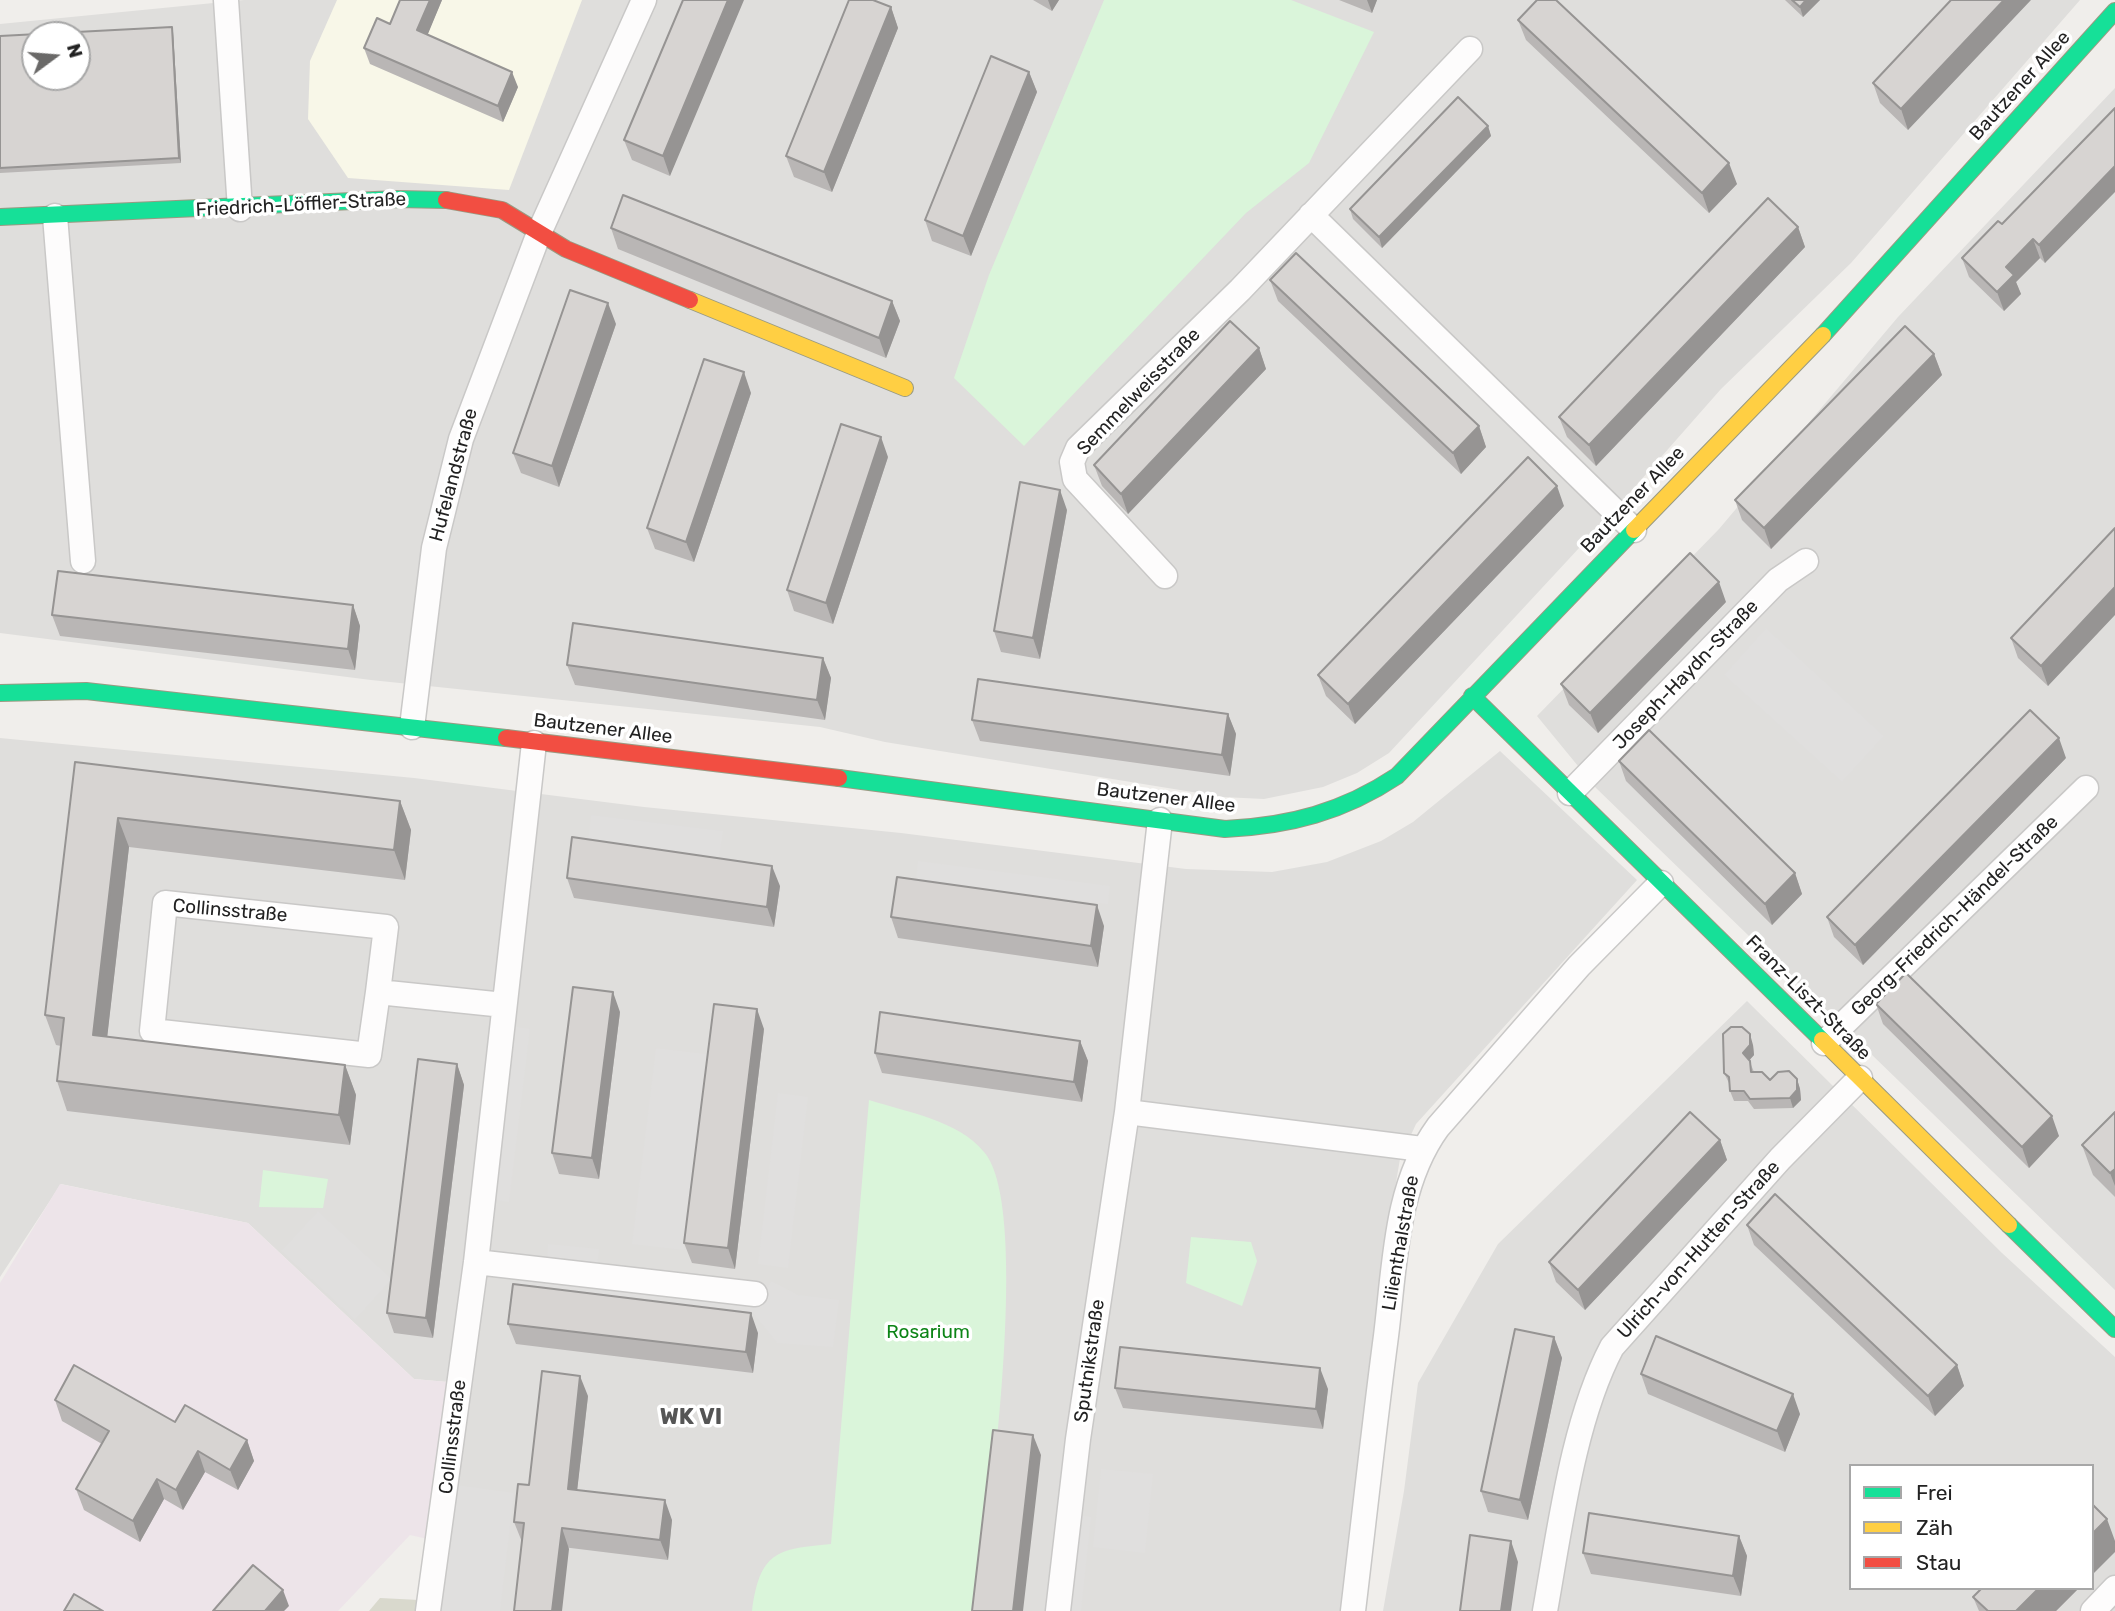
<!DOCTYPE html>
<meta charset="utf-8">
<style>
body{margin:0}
#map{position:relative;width:2115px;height:1611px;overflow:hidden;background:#f0eeeb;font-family:Rubik,sans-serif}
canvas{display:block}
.legend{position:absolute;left:1849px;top:1464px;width:245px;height:126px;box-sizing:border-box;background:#fff;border:2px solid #a7a7a7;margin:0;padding:9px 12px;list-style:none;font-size:21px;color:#222}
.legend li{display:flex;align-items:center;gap:14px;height:35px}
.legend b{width:35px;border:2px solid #a7a7a7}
.north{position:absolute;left:21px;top:21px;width:70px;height:70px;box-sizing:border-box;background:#fff;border:2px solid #a7a7a7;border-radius:50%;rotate:74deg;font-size:19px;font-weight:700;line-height:28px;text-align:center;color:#222}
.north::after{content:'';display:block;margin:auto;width:24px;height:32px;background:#6a6968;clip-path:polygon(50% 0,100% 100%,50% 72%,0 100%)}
</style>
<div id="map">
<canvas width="2115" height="1611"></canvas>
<ul class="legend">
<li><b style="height:9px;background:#16e098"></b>Frei</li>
<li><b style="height:9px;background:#ffcf43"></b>Zäh</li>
<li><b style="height:9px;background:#f24e42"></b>Stau</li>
</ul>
<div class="north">N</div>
</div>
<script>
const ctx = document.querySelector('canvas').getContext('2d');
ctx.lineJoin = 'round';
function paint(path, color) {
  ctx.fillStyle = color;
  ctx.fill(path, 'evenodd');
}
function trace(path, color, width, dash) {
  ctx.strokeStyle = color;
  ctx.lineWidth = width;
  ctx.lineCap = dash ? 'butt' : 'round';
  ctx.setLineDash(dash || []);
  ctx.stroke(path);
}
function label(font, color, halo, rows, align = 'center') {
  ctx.font = font + ' Rubik,sans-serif';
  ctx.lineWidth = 7;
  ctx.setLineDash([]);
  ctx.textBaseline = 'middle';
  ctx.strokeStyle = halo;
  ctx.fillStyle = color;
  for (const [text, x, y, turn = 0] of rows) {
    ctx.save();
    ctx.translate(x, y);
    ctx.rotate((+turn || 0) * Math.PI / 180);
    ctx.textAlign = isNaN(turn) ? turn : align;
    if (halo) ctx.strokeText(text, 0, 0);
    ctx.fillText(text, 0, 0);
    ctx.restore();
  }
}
paint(new Path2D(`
 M244 0H2080L1851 263 1721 389 1618 506 1389 753 1357 773 1323 787 1264 799 1223 797 885 742 820 727 371 680 0 633V24ZM35 35H77V77H35Z
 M2115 88V1290L1596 788 1537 716 1719 529 1898 317Z
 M0 738 414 778 644 807 901 833 1186 869 1272 872 1327 862 1381 841 1413 822 1500 751 1637 880 1416 1124 1400 1159 1383 1258 1353 1611H430L459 1383 414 1379 248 1223 61 1184 0 1277Z
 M1747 1001 2002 1253 2115 1357V1611H1383L1404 1491 1418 1383 1498 1244ZM1851 1466H2092V1588H1851Z`), '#dfdedc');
paint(new Path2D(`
 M60 1184 248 1223 414 1379 459 1383 437 1541 410 1535 338 1611H0V1283Z`), '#ede4e9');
paint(new Path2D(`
 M337 0H582L509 190 348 178 308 119 310 61Z`), '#f8f7e8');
paint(new Path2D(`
 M380 1598 419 1600 417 1611H369Z`), '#d9d9cd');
paint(new Path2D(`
 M1104 0H1291L1374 32 1309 163 1246 213 1024 446 954 378 989 275Z
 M869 1100C906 1112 958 1120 984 1152 1033 1208 988 1530 976 1611H752C760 1552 776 1549 831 1544Z
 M263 1170 328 1179 323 1208 259 1207Z
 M1191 1237 1251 1242 1257 1261 1242 1306 1186 1283Z`), '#daf5da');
paint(new Path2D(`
 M1766 628 1884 736 1842 782 1724 675Z
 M591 815 723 831 719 858 588 842Z
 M918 861 1110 886 1108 904 916 880Z
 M510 1026 530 1029 509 1202 489 1199Z
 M656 1048 707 1054 684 1250 632 1244Z
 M778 1093 808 1097 788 1268 758 1264Z
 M318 1211 392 1279 355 1320 281 1251Z
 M548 1244 599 1249 597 1269 547 1264Z
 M520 1268 761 1299 771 1281 798 1295 839 1300 833 1347 777 1343 752 1312 518 1284Z
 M1101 1469 1153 1474 1145 1553 1093 1547Z
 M456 1485 514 1493 500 1611H438Z
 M1069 1514 1091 1517 1081 1611H1058Z`), '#e0dfde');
const street = new Path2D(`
 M226 0 240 209
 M1311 215 1634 530
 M55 216 83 561
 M1165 576 1075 479 1072 462 1078 448 1240 290 1470 49
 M412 727 434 548 461 439 539 233 644 0
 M1570 793 1778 580 1806 561
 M1160 820 1127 1112 1422 1149
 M378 992 369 1055 152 1031 165 903 386 927 378 992 504 1005
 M1824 1043 2086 788
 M476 1262 755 1294
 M428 1611 476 1262 534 743
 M1058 1611 1078 1439 1127 1112
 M1353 1611C1364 1519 1374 1427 1386 1336 1395 1265 1395 1186 1438 1127L1579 966 1661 883
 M1545 1611C1560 1528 1573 1421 1612 1347L1780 1159 1860 1078
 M2093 1611 2115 1588`);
const fast = new Path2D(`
 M0 217 397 199 446 200
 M1823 335 2115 11
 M0 693 86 691 506 738
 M1472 696 1822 1040
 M839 778 1225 829C1289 826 1343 812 1397 776L1634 530
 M2009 1225 2115 1329`);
const slow = new Path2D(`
 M690 300 905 388
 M1634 530 1823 335
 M1822 1040 2009 1225`);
const jam = new Path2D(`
 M446 200 502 210 566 249 690 300
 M506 738 839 778`);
trace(street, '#c9c8c7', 27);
trace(fast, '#999a82', 18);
trace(slow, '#999a82', 18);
trace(jam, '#999a82', 18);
trace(street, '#fdfcfc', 24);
trace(fast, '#16e098', 16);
trace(slow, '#ffcf43', 16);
trace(jam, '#f24e42', 16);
paint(new Path2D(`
 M400 0H442L427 35 518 87 503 122 370 64 364 48 390 24Z
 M683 0 670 176 632 160 624 140Z
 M1033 0H1059L1052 11Z
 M1339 0H1377L1372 13Z
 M1785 0H1820L1803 17Z
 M1951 0 1908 130 1880 103 1873 83Z
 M891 7 898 28 832 192 794 177 786 156Z
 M1518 20 1737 184 1709 213 1526 40Z
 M173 32 181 163 0 173V36Z
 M1029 72 1037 92 971 256 932 241 925 220Z
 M2115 108 2045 263 2040 258 2016 282 2021 294 2004 311 1969 277 1962 258 2002 224Z
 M1488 126 1491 136 1382 248 1353 219 1350 209Z
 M1798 227 1805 247 1596 466 1567 437 1559 417Z
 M611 228 892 301 900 321 886 358 618 249Z
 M1270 280 1479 426 1486 447 1461 474 1278 301Z
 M616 324 559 487 521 473 513 453Z
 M1259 348 1266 369 1128 514 1102 486 1094 465Z
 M1934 354 1942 375 1771 549 1742 520 1735 500Z
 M751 393 694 562 655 549 647 528Z
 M888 457 833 624 794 611 787 590Z
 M1564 506 1355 724 1326 696 1318 675Z
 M1067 510 1040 659 1001 652 994 631Z
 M2115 528 2048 686 2018 658 2011 638Z
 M1726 602 1598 733 1569 705 1561 684Z
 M353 605 360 626 355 670 60 636 52 615Z
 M823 658 831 678 825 720 575 685 567 665Z
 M1228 714 1236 734 1230 776 980 741 972 720Z
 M2066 758 1863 965 1834 937 1827 917Z
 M1619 761 1795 873 1802 894 1772 925 1626 781Z
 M75 762 400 801 411 830 405 880 129 847 107 1037 345 1065 356 1095 350 1145 67 1111 57 1081 61 1046 56 1045 45 1015Z
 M567 878 780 886 774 927 574 898Z
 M891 917 1104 926 1098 967 898 938Z
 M1876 1004 2059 1136 2029 1168 1883 1024Z
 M620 1012 599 1179 559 1174 552 1153Z
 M764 1029 735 1269 692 1263 684 1243Z
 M1080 1041 1088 1061 1082 1102 882 1073 875 1053Z
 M1753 1045 1754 1055 1749 1060 1754 1072 1770 1080 1797 1079 1800 1089 1801 1100 1793 1108 1754 1109 1748 1101H1734L1730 1091V1085L1724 1073Z
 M457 1064 464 1085 433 1338 394 1333 387 1313Z
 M2115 1112V1197L2093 1175 2082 1145Z
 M1720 1140 1727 1160 1585 1310 1556 1282 1549 1262Z
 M1747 1225 1957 1365 1964 1386 1935 1416 1754 1245Z
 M508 1324 758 1333 753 1373 516 1344Z
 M1554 1337 1562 1358 1528 1520 1488 1512 1481 1491Z
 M1641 1374 1800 1414 1785 1452 1648 1394Z
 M1115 1388 1328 1389 1323 1429 1123 1408Z
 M588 1396 577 1490 672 1520 668 1560 522 1542 514 1522 529 1485Z
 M55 1400 175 1422 247 1440 254 1461 238 1490 205 1472 183 1510 164 1499 140 1542 84 1510 76 1489 102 1444 62 1421Z
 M1739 1536 1747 1556 1741 1596 1591 1574 1583 1553Z
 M1982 1588H2079L2056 1611H1979L1973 1597Z`), '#b9b6b5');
paint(new Path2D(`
 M430 0H442L423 46 417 30Z
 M728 0H744L670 176 663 156Z
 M1048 0H1059L1052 11Z
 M1367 0H1377L1372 13Z
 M1806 0H1820L1803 17 1800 7Z
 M2004 0H2031L1908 130 1901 109Z
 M891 7 898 28 832 192 824 172Z
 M172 27 173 32 181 163 179 158Z
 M512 72 518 87 503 122 498 106Z
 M1029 72 1037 92 971 256 963 236Z
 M1488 126 1491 136 1382 248 1379 237Z
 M1729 163 1737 184 1709 213 1702 193Z
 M2115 166V192L2045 263 2039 245Z
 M1798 227 1805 247 1596 466 1589 445Z
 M2033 239 2040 258 2016 282 2021 294 2004 311 1997 292 2006 267Z
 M892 301 900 321 886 358 879 338Z
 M608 303 616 324 559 487 552 466Z
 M1259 348 1266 369 1128 514 1121 494Z
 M1934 354 1942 375 1771 549 1764 528Z
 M744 372 751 393 694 562 686 542Z
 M1479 426 1486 447 1461 474 1453 453Z
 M881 437 888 457 833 624 826 603Z
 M1557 486 1564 506 1355 724 1348 704Z
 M1060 490 1067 510 1040 659 1033 638Z
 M1719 582 1726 602 1598 733 1590 713Z
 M2115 587V615L2048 686 2041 666Z
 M353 605 360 626 355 670 348 649Z
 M823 658 831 678 825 720 817 700Z
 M1228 714 1236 734 1230 776 1222 755Z
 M2059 738 2066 758 1863 965 1855 945Z
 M400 801 411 830 405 880 394 850Z
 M118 818 129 847 104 1065 93 1035Z
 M772 866 780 886 774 927 767 907Z
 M1795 873 1802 894 1772 925 1765 904Z
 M1097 905 1104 926 1098 967 1091 946Z
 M613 992 620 1012 599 1179 592 1158Z
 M757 1009 764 1029 735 1269 728 1248Z
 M1750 1034 1753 1045 1754 1055 1746 1064 1743 1053Z
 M1080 1041 1088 1061 1082 1102 1074 1082Z
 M457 1064 464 1085 433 1338 426 1318Z
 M345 1065 356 1095 350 1145 339 1115Z
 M1797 1079 1800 1089 1801 1100 1793 1108 1790 1098Z
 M2052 1116 2059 1136 2029 1168 2022 1147Z
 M1720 1140 1727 1160 1585 1310 1578 1290Z
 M2115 1169V1186L2110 1173Z
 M751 1313 758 1333 753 1373 746 1352Z
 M1554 1337 1562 1358 1528 1520 1520 1500Z
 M1957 1365 1964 1386 1935 1416 1928 1396Z
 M1320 1368 1328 1389 1323 1429 1316 1409Z
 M580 1376 588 1396 575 1509 568 1489Z
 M1793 1394 1800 1414 1785 1452 1777 1431Z
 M1033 1435 1041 1455 1023 1611H1013Z
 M247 1440 254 1461 238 1490 230 1470Z
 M198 1451 205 1472 183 1510 176 1490Z
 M157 1479 164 1499 140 1542 133 1521Z
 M665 1500 672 1520 668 1560 660 1540Z
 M2107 1519 2115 1541V1552L2092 1575V1534Z
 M562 1528 569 1549 562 1611H552Z
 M1739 1536 1747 1556 1741 1596 1733 1576Z
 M1511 1541 1518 1562 1511 1611H1501Z
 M2039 1588H2079L2056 1611H2016Z
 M283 1590 289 1606 284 1611H265Z`), '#969493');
const building = new Path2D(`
 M400 0H430L417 30 512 72 498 106 364 48 377 18 390 24Z
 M683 0H728L663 156 624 140Z
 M849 0H873L891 7 824 172 786 156Z
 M1537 0H1556L1729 163 1702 193 1518 20Z
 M1792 0H1806L1800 7Z
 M1951 0H2004L1901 109 1873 83Z
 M172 27 179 158 0 168V36ZM35 35H77V77H35Z
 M991 56 1029 72 963 236 925 220Z
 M1458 97 1488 126 1379 237 1350 209Z
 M2115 108V166L2039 245 2033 239 2006 267 2014 275 1997 292 1962 258 1998 221 2002 224Z
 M623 195 892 301 879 338 611 228Z
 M1768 198 1798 227 1589 445 1559 417Z
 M1296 253 1479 426 1453 453 1270 280Z
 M570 290 608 303 552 466 513 453Z
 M1230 321 1259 348 1121 494 1094 465Z
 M1905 326 1934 354 1764 528 1735 500Z
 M704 359 744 372 686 542 647 528Z
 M841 424 881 437 826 603 787 590Z
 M1528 457 1557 486 1348 704 1318 675Z
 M1020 482 1060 490 1033 638 994 631Z
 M2115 528V587L2041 666 2011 638Z
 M1690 553 1719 582 1590 713 1561 684Z
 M58 571 353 605 348 649 52 615Z
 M573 623 823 658 817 700 567 665Z
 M978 679 1228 714 1222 755 972 720Z
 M2030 710 2059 738 1855 945 1827 917Z
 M1649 730 1795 873 1765 904 1619 761Z
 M75 762 400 801 394 850 118 818 93 1035 345 1065 339 1115 57 1081 64 1018 45 1015Z
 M572 837 772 866 767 907 567 878Z
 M897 877 1097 905 1091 946 891 917Z
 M1906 973 2052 1116 2022 1147 1876 1004Z
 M573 987 613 992 592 1158 552 1153Z
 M714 1004 757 1009 728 1248 684 1243Z
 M880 1012 1080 1041 1074 1082 875 1053Z
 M1731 1027H1742L1750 1034V1045L1743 1053 1750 1061 1751 1072H1762L1770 1080 1778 1072 1789 1071 1797 1079V1090L1790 1098 1750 1099 1744 1091H1730L1729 1077 1724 1073 1723 1034Z
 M418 1059 457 1064 426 1318 387 1313Z
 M1690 1112 1720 1140 1578 1290 1549 1262Z
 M2115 1112V1169L2110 1173 2082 1145Z
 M1775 1194 1957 1365 1928 1396 1747 1225Z
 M513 1284 751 1313 746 1352 508 1324Z
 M1515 1329 1554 1337 1520 1500 1481 1491Z
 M1656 1336 1793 1394 1777 1431 1641 1374Z
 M1120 1347 1320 1368 1316 1409 1115 1388Z
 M74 1365 175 1422 185 1405 247 1440 230 1470 198 1451 176 1490 157 1479 133 1521 76 1489 109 1431 55 1400Z
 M542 1371 580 1376 568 1489 665 1500 660 1540 562 1528 552 1611H514L524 1523 514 1522 518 1484 529 1485Z
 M993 1430 1033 1435 1013 1611H972Z
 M2092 1504 2107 1519 2092 1534Z
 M1589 1513 1739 1536 1733 1576 1583 1553Z
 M1470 1535 1511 1541 1501 1611H1460Z
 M253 1565 283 1590 265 1611H213Z
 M1982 1588H2039L2016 1611H1988L1973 1597Z
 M74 1594 103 1611H64Z`);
paint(building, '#d7d4d2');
trace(building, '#969493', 2);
label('19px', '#222', '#fff', [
 ["Bautzener Allee",2020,86,-48],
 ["Friedrich-Löffler-Straße",301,205,-3],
 ["Semmelweisstraße",1139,392,-46],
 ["Hufelandstraße",454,475,-75],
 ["Bautzener Allee",1633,500,-46],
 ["Joseph-Haydn-Straße",1686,675,-46],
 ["Bautzener Allee",603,729,7],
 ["Bautzener Allee",1166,798,7],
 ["Collinsstraße",230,911,5],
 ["Georg-Friedrich-Händel-Straße",1955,916,-44],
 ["Franz-Liszt-Straße",1808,998,45],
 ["Lilienthalstraße",1401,1243,-80],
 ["Ulrich-von-Hutten-Straße",1699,1250,-48],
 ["Sputnikstraße",1090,1361,-82],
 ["Collinsstraße",453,1437,-83]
]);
label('19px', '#0c8416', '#fff', [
 ["Rosarium",928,1333]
]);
label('bold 23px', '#555', '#fff', [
 ["WK VI",691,1417]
]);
</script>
